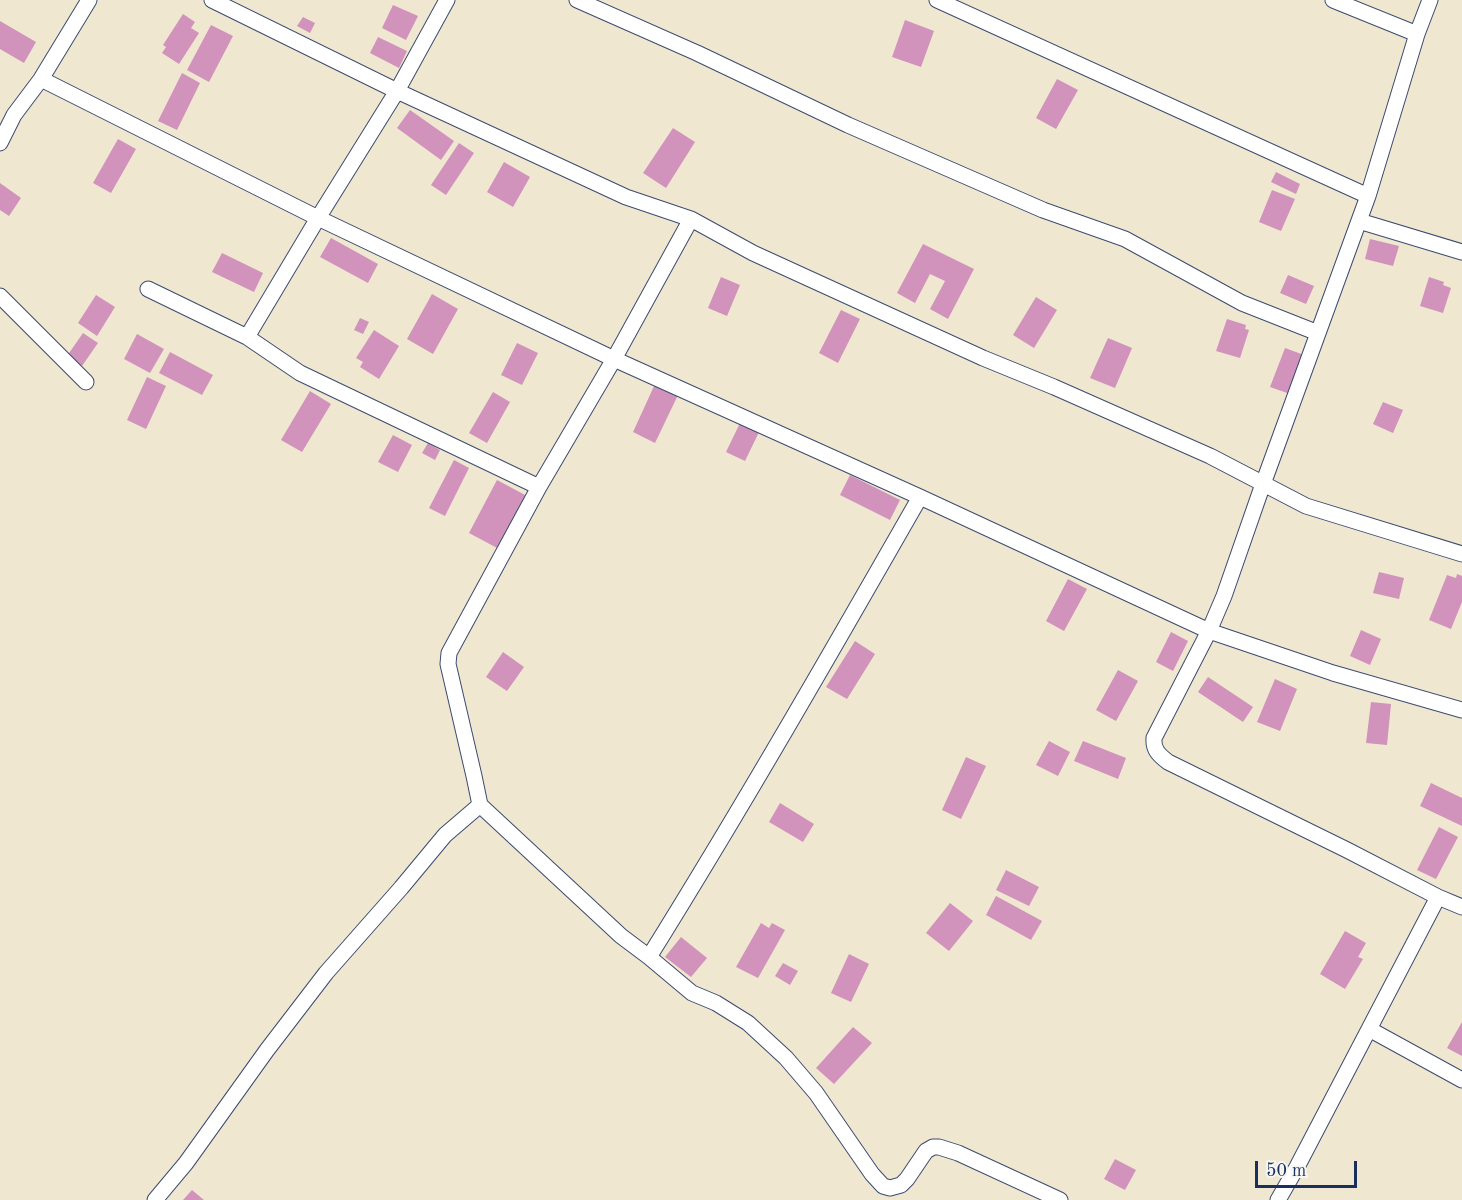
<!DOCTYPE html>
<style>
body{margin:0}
#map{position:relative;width:1462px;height:1200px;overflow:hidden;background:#f0e7d1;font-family:"Old Standard TT",serif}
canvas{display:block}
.scale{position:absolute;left:1255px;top:1161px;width:102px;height:27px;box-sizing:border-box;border:3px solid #1b2f5e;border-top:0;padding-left:8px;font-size:18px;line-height:21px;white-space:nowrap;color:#1b2f5e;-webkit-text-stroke:4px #f6f6f2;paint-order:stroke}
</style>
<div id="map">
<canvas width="1462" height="1200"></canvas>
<div class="scale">50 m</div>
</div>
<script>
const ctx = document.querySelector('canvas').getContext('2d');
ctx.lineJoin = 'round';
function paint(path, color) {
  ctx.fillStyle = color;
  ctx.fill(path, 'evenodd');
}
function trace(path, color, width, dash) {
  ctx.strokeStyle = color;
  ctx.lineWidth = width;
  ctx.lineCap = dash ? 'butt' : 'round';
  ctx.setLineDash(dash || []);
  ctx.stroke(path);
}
paint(new Path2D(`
 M393 5 418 16 406 40 382 28Z
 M183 14 195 22 191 28 199 33 179 64 162 53 166 47 163 45Z
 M303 17 315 23 310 33 297 26Z
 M905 20 934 31 921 67 892 57Z
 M0 21 36 42 24 63 0 49Z
 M211 25 233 36 209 82 187 70Z
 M378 37 407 51 399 68 370 53Z
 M182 73 200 83 177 130 158 121Z
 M1057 79 1078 90 1056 129 1036 118Z
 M410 110 454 141 441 160 397 128Z
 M673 128 695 142 666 188 643 173Z
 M118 139 136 149 111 193 93 183Z
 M459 143 474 153 446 195 431 185Z
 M504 162 530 177 513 207 487 192Z
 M1276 172 1300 184 1296 194 1271 182Z
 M0 183 21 198 9 216 0 210Z
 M1272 190 1295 199 1281 231 1259 222Z
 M331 238 378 264 368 283 320 257Z
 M1370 239 1399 246 1393 266 1365 259Z
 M923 244 974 269 948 319 930 309 945 281 930 274 915 303 897 293Z
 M222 253 263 273 254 292 212 272Z
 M1288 275 1314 286 1306 304 1280 293Z
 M721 277 740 285 727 316 708 308Z
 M1429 277 1444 282 1443 285 1451 288 1443 313 1420 306Z
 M432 294 458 309 433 354 407 339Z
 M96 295 115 307 97 336 78 323Z
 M1036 297 1057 310 1034 348 1013 335Z
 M841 310 860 319 838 363 819 353Z
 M360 318 369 322 363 334 354 330Z
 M1227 319 1246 325 1245 329 1249 330 1240 358 1216 351Z
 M374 330 399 346 379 379 360 367 363 362 356 358Z
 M83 333 98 343 82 366 67 356Z
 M137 334 164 349 150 373 124 359Z
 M1108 338 1132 348 1115 388 1090 378Z
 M517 343 538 353 522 385 501 375Z
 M1285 348 1304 355 1290 394 1270 387Z
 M170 352 213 375 202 395 159 373Z
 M147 377 166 386 146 429 127 420Z
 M655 384 678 395 655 443 633 432Z
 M310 391 331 404 302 452 281 440Z
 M493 392 510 402 487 443 469 433Z
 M1383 402 1403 410 1393 433 1373 424Z
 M741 421 760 430 745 461 726 452Z
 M393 435 412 445 398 472 378 462Z
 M428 443 440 450 435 460 422 453Z
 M454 460 469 468 445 516 429 508Z
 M850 475 900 500 890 520 840 495Z
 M497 480 527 496 499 549 469 533Z
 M1379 572 1404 578 1399 599 1373 593Z
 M1457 574 1462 576V602L1451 629 1429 620 1447 575 1456 578Z
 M1068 579 1087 589 1064 631 1046 621Z
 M1361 630 1381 639 1370 665 1350 656Z
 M1171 632 1188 641 1173 671 1156 662Z
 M855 641 875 654 847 699 826 687Z
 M503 652 524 667 507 691 486 677Z
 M1118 670 1138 681 1116 721 1096 710Z
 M1208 677 1253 707 1243 722 1198 692Z
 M1275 679 1297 689 1280 731 1257 722Z
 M1371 702 1391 704 1387 745 1366 743Z
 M1049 741 1070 752 1058 776 1036 765Z
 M1083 741 1126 758 1118 779 1074 761Z
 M966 757 986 766 961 819 942 810Z
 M1431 783 1462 798V826L1420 806Z
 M780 803 814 824 803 842 769 822Z
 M1439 827 1458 837 1436 879 1417 870Z
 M1006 870 1039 887 1029 906 996 890Z
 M996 896 1042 921 1031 940 986 915Z
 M950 903 973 921 949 951 926 933Z
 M761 923 769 928 772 923 785 930 758 978 736 967Z
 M1345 931 1366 943 1358 957 1363 959 1345 989 1320 974Z
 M681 937 707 958 691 977 665 957Z
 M849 954 869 964 851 1002 831 993Z
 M783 963 798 971 790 985 775 976Z
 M1462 1022V1056L1447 1048Z
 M853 1027 872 1043 834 1084 816 1068Z
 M1115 1159 1136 1170 1125 1190 1104 1179Z
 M192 1190 204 1200H183Z`), '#d192bc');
const street = new Path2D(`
 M212 0 397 91 626 197 691 219 753 253 983 358 1054 387 1210 456 1306 506 1462 554
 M577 0 697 53 848 125 1043 210 1125 239 1242 303 1318 333
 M937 0 1368 196
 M1333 0 1417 34
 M1430 0 1417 34 1368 196 1263 484 1224 596 1209 631 1154 738C1153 750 1159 755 1168 762L1347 850 1438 897 1462 907
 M41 79 318 218 614 359 920 497 1209 631 1333 673 1462 710
 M0 143 14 115 41 79 89 0
 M1359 221 1462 252
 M148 289 247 337 300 373 539 487 614 359 691 219
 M0 296 86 382
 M247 337 318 218 397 91 447 0
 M480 805 621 936 649 957C743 806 832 651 920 497
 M649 957 692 993 716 1003 748 1023 786 1058 816 1093 872 1174 883 1186 890 1188 901 1185 907 1179 926 1151 933 1147H939L958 1153 1060 1200
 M1369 1029 1462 1080
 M155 1200 186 1163 267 1050 326 973 401 888 445 835 480 805 474 776 448 664 449 653 539 487
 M1278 1200 1297 1167 1438 897`);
trace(street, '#3b4b6f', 17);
trace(street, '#fff', 15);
</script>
